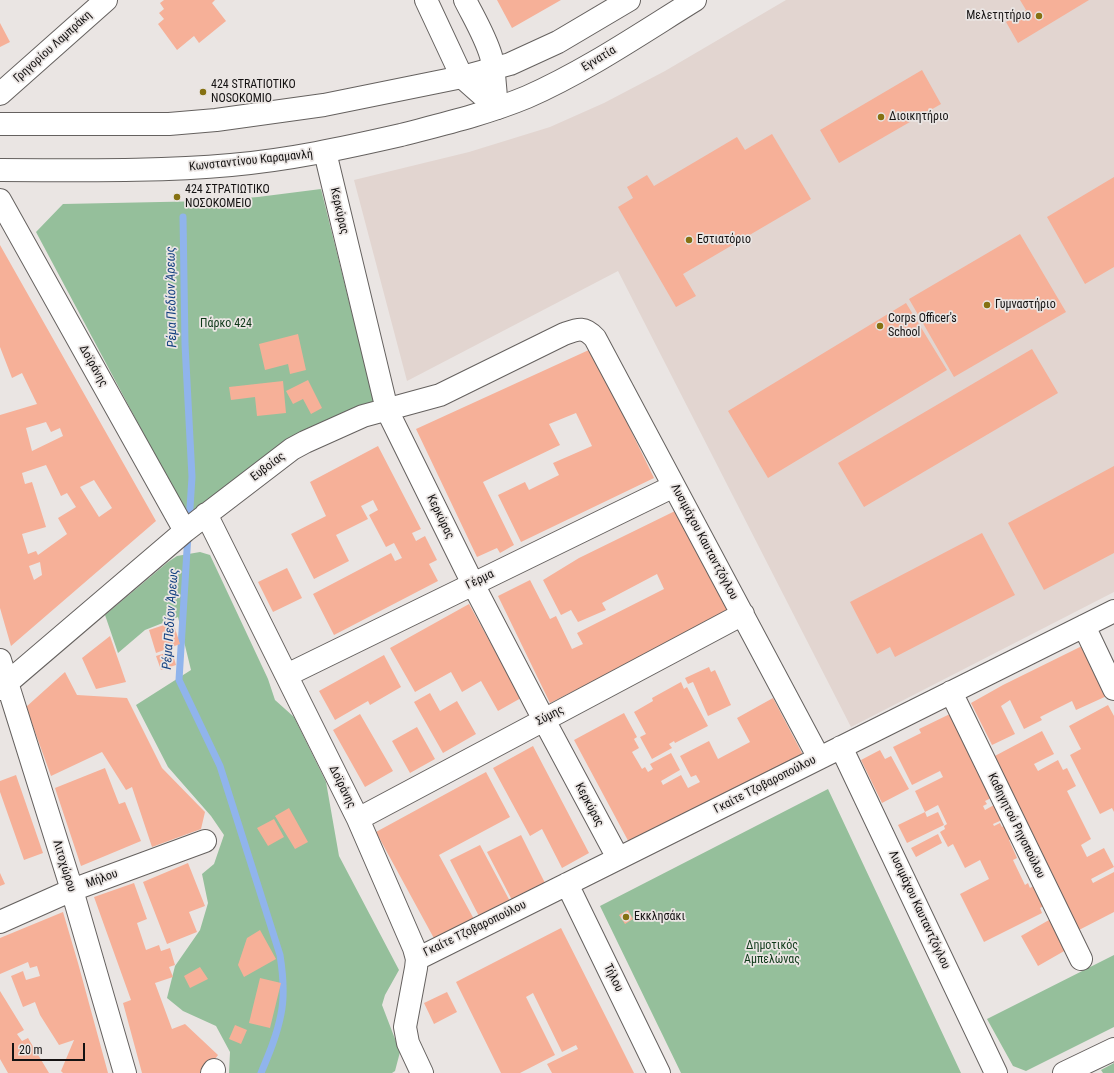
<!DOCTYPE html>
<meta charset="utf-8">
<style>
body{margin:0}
#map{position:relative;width:1114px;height:1073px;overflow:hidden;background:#eae5e3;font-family:"Roboto Condensed",sans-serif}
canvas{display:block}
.scale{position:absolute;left:12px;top:1043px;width:73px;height:18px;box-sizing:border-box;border:2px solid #141212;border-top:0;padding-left:5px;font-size:12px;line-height:14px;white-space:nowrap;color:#141212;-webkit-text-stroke:3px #eae5e3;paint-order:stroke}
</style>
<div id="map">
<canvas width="1114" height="1073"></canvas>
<div class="scale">20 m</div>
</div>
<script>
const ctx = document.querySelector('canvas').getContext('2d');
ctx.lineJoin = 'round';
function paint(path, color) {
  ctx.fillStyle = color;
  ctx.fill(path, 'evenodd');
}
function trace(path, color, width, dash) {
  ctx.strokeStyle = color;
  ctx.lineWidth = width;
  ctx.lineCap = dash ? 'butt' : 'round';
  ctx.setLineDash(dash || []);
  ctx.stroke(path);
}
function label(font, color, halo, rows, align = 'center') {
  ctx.font = font + ' "Roboto Condensed",sans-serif';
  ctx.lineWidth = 3.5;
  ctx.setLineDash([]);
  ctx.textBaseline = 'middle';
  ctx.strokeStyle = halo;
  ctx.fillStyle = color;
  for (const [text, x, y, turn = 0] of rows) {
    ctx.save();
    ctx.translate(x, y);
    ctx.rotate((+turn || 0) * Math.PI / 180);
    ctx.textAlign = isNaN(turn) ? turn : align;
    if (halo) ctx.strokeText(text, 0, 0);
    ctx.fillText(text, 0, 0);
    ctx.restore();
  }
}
paint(new Path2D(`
 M786 0H1114V592L851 727 618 271 407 381 354 180 469 152 550 127 604 103 665 71Z`), '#e2d5d0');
paint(new Path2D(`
 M321 189 374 402 281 443 188 517 36 232 63 204 209 201 258 197Z
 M200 552 210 555 268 679 275 700 294 717 326 782 339 856 399 970 385 995 382 1005 400 1052 395 1071 392 1073H229L230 1052 216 1026 183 1011 167 998 175 966 200 930 208 903 202 874 214 864 224 835 211 816 168 767 136 705 191 670 178 617 145 630 118 653 105 615 168 562 177 556Z
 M828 789 961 1073H681L600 906Z
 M1114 955V1027L1026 1071 1013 1066 987 1019Z
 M1114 1063V1073H1103L1101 1070Z`), '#95bf9b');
trace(new Path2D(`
 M183 217 185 344 192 477 189 523
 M188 534 179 680 220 766 280 955C283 974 285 995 281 1014 277 1035 269 1054 261 1073`), '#90b4ec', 7);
paint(new Path2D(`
 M164 0H215L212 3 226 21 199 43 194 36 177 50 158 24 164 19 159 13 164 9 160 3Z
 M497 0H561L512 28Z
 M1020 0H1089L1018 43 1006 22 1026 10Z
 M0 23 10 42 0 47Z
 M922 70 941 104 839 163 820 130Z
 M772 134 811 199 683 274 696 296 676 307 618 207 633 198 627 187 647 175 654 186 737 137 745 150Z
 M1114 177V267L1085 284 1047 217Z
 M1020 234 1066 312 954 377 909 299Z
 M0 245 156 521 11 646 0 608V415L37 404 22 373 12 378 0 347ZM46 422 51 432 60 428 63 436 32 451 26 428ZM46 465 61 496 67 493 76 507 58 518 67 534 38 555 36 551 28 554 22 534 46 527 32 482 25 484 22 473ZM94 480 112 508 99 517 80 487ZM40 562 42 575 34 580 29 566Z
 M906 303 947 370 768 478 728 411Z
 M298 334 306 370 290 374 288 364 265 370 259 344Z
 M591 349 654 478 521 542 498 495 525 482 529 490 559 475 553 463 592 446 576 413 549 424 560 445 483 482 514 545 500 553 497 548 477 557 416 429Z
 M1032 349 1058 393 864 507 838 463Z
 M308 380 322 408 311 414 303 399 293 404 286 391Z
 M283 381 286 413 257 416 255 397 231 400 229 387Z
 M378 446 421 529 412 533 416 541 425 536 437 560 429 564 438 581 334 635 313 594 391 553 395 561 402 558 394 543 386 547 369 515 378 510 373 500 361 506 368 519 336 535 349 561 314 579 291 534 326 516 310 482Z
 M1114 466V553L1044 590 1008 523Z
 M675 511 729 613 550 703 498 596 530 580 550 619 556 616 572 649 583 644 577 633 664 589 657 574 602 603 606 610 578 622 571 610 561 615 543 580 579 558Z
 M982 533 1015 595 895 657 890 647 877 654 850 602Z
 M287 568 302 598 273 612 258 582Z
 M469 604 521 698 498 711 481 681 462 692 451 672 415 692 390 648Z
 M173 622 180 644 156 653 149 630Z
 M110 636 126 682 96 689 82 658Z
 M1084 645 1109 695 1076 710 1072 701 1040 717 1042 720 1024 729 1010 700 1001 706 1015 734 992 745 971 703 1003 685Z
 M172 651 176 665 161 670 156 656Z
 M384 655 401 687 370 705 368 701 335 720 319 691Z
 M709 667 711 672 715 670 731 705 708 716 693 682 688 684 685 678Z
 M65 672 77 695 127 698 162 768 205 812 201 829 152 847 132 787 126 790 102 752 51 776 26 707Z
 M681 682 684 689 687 687 708 726 675 743 674 741 669 744 672 748 652 759 640 737 646 734 634 712 653 701 652 698Z
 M430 693 440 711 457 701 476 734 443 753 414 702Z
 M773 698 803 755 632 848 574 740 624 713 637 737 634 739 639 748 632 752 642 769 645 767 648 772 653 769 650 764 671 753 680 770 661 781 663 785 681 775 688 788 700 782 696 775 691 777 680 756 709 741 718 759 750 742 737 718Z
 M1108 705 1114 716V812L1112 808 1100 814 1070 755 1081 749 1069 726Z
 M952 713 991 798 985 801 987 804 983 806 985 810 994 805 1002 820 993 824 994 826 1000 823 1002 827 1006 824 1013 838 1009 840 1017 858 1013 860 1025 885 1028 883 1030 888 1035 885 1045 905 1040 908 1042 913 984 942 960 894 989 879 980 860 965 868 953 844 948 847 940 832 945 829 944 826 947 824 938 805 925 812 915 791 943 777 940 771 912 785 893 747 921 733 919 729Z
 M360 714 393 771 365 787 333 730Z
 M417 727 435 759 410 773 392 741Z
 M1042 731 1054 754 1034 764 1038 771 1058 760 1063 770 1067 768 1076 786 1067 791 1091 839 1081 845 1087 857 1104 848 1114 867 1091 879 1093 883 1114 872V912L1079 930 991 758Z
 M533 746 589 853 562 868 542 829 530 836 493 768Z
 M880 750 885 759 891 756 909 789 882 803 861 760Z
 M105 768 119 804 125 802 141 841 81 866 55 788Z
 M486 772 510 817 439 855 475 921 436 942 376 832Z
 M16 775 43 853 24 860 0 792V781Z
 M289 808 308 842 295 849 275 816Z
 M925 812 927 817 938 812 944 825 907 843 898 825Z
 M274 819 284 837 268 846 257 828Z
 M938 834 942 843 916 857 911 848Z
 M521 835 546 885 513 902 487 852Z
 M480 845 512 905 482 922 450 860Z
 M188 863 205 906 189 912 197 932 167 944 143 882Z
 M0 873 5 884 0 886Z
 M134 883 147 919 137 923 146 950 159 945 161 951 170 948 175 965 169 967 173 977 155 983 172 1029 185 1024 218 1055 205 1073H142L123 1003 131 1000 94 897Z
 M628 910 633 919 625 924 619 915Z
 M63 912 78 963 108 1073H63L61 1071 74 1040 59 1045 40 1015 35 1002 23 1007 11 976 23 971 26 980 40 976 37 966 30 968 28 962 0 974V938Z
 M1049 920 1066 950 1038 966 1021 936Z
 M561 928 611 1027 634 1073H552L547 1064 578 1049 576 1045 562 1052 533 993 526 997 555 1055 520 1073H501L456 982Z
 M260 930 276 959 244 977 238 965 247 938Z
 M200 967 208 979 190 988 184 976Z
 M260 978 281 983 270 1028 249 1023Z
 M0 991 24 1030 17 1034 22 1041 28 1038 49 1073H8L0 1059Z
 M447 992 457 1012 434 1024 424 1003Z
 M235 1025 247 1030 241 1044 229 1039Z`), '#f6b098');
const minor = new Path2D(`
 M426 0 462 77 497 108
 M465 0C474 18 485 36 491 56 495 73 495 91 497 108
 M0 94 106 0
 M325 152 387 410 473 584 544 720 618 858
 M0 200 185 531
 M206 514 358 819 414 948 417 959 416 968 405 1027 408 1043 422 1073
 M1084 626 1114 689
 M0 660 72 890 125 1073
 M287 675 674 486
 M0 689 185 531 292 449 305 442 363 416 440 395 564 334C578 329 584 326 595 338L819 758
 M951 692 1081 959
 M841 747 996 1073
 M358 819 743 614
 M567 884 659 1073
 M0 922 72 890 205 841
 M417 959 1114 611
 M212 1073 214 1070`);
const major = new Path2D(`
 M0 124H169L216 120 324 105 462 77 510 64 558 42 629 0
 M0 170C77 170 154 172 231 165 289 160 344 148 401 135 443 124 486 114 527 97 586 71 640 34 695 0
 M1064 1073 1114 1049`);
trace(minor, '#65615f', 24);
trace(major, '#65615f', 24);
trace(minor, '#fff', 22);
trace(major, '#fff', 22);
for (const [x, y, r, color] of [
 [1039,16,4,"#857112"],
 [203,92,4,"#857112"],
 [881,117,4,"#857112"],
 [177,197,4,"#857112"],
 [689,240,4,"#857112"],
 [987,305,4,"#857112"],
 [880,326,4,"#857112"],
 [626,917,4,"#857112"]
]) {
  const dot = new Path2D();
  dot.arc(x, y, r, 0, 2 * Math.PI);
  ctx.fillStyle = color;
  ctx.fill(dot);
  trace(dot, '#eae5e3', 1.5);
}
label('12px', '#141212', '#eae5e3', [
 ["Μελετητήριο",1031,16,"right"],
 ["424 STRATIOTIKO",211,85],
 ["NOSOKOMIO",211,99],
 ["Διοικητήριο",889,117],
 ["424 ΣΤΡΑΤΙΩΤΙΚΟ",185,190],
 ["ΝΟΣΟΚΟΜΕΙΟ",185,204],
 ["Εστιατόριο",697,240],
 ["Γυμναστήριο",995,305],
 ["Corps Officer's",888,319],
 ["School",888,333],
 ["Εκκλησάκι",634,917]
], 'left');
label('12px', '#141212', '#eae5e3', [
 ["Γρηγορίου Λαμπράκη",53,47,-42],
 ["Εγνατία",599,59,-31],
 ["Κωνσταντίνου Καραμανλή",251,161,-6],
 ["Κερκύρας",339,211,77],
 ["Δοϊράνης",93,366,61],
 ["Ευβοίας",268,467,-37],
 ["Κερκύρας",440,517,64],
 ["Λυσιμάχου Καυταντζόγλου",704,542,62],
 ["Γέρμα",480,580,-26],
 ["Σύμης",550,716,-28],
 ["Γκαίτε Τζοβαροπούλου",765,785,-27],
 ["Δοϊράνης",342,787,64],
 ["Κερκύρας",589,805,62],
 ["Καθηγητού Ρηγοπούλου",1016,826,64],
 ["Λιτοχώρου",64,866,73],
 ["Μήλου",102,879,-20],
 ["Λυσιμάχου Καυταντζόγλου",919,910,65],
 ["Γκαίτε Τζοβαροπούλου",475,929,-26],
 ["Τήλου",613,978,64]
]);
label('12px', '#0e3818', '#eae5e3', [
 ["Πάρκο 424",226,324],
 ["Δημοτικός",772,946],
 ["Αμπελώνας",772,960]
]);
label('italic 13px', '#144081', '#eae5e3', [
 ["Ρέμα Πεδίον Άρεως",172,297,-91],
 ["Ρέμα Πεδίον Άρεως",171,619,-86]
]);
</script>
